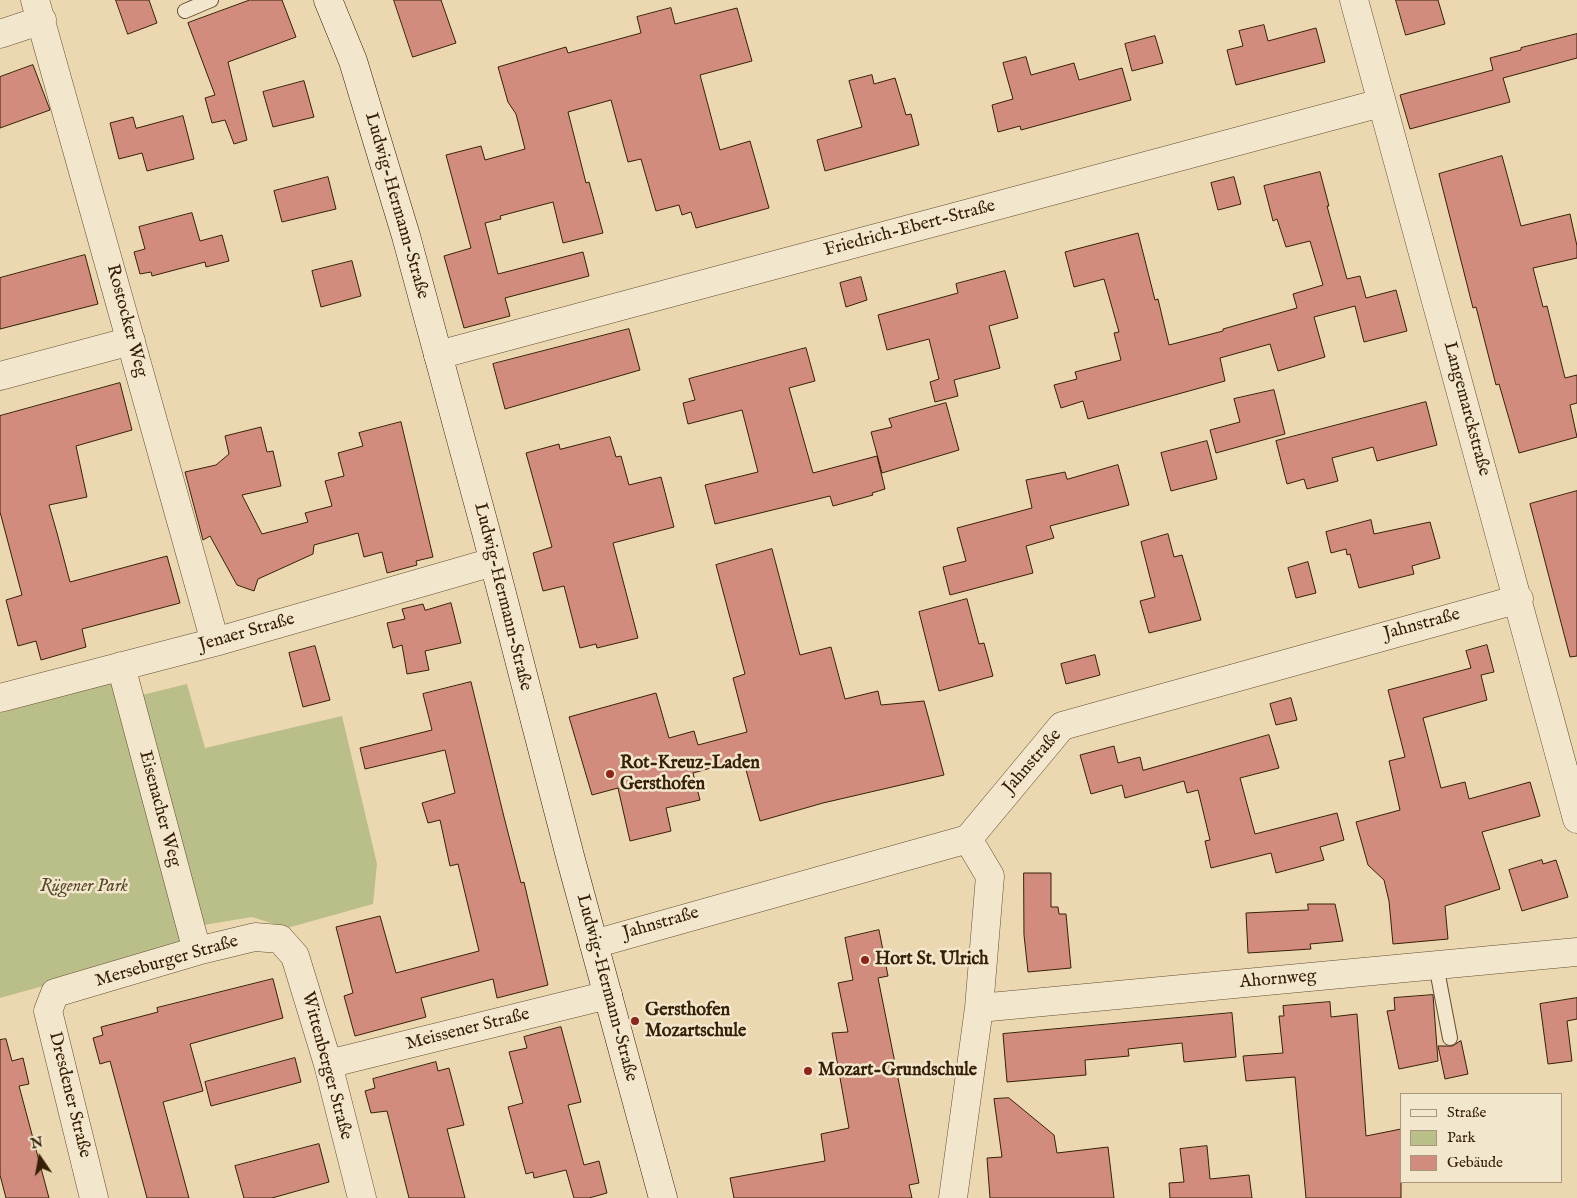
<!DOCTYPE html>
<meta charset="utf-8">
<style>
body{margin:0}
#map{position:relative;width:1577px;height:1198px;overflow:hidden;background:#ebd8b1;font-family:"IM FELL English",serif}
canvas{display:block}
.legend{position:absolute;left:1400px;top:1093px;width:162px;height:90px;box-sizing:border-box;background:#f2e6cc;border:1px solid #a7977d;margin:0;padding:6px 9px;list-style:none;font-size:15px;color:#362106}
.legend li{display:flex;align-items:center;gap:10px;height:25px}
.legend b{width:25px;border:1px solid #a7977d}
.north{position:absolute;left:15px;top:1133px;width:50px;height:50px;-webkit-text-stroke:4px #f2e6cc;paint-order:stroke;rotate:348deg;font-size:14px;font-weight:700;line-height:20px;text-align:center;color:#362106}
.north::after{content:'';display:block;margin:auto;width:18px;height:22px;background:#362106;clip-path:polygon(50% 0,100% 100%,50% 72%,0 100%)}
</style>
<div id="map">
<canvas width="1577" height="1198"></canvas>
<ul class="legend">
<li><b style="height:6px;background:#f2e6cc"></b>Straße</li>
<li><b style="height:14px;background:#babe89"></b>Park</li>
<li><b style="height:14px;background:#d28c7e"></b>Gebäude</li>
</ul>
<div class="north">N</div>
</div>
<script>
const ctx = document.querySelector('canvas').getContext('2d');
ctx.lineJoin = 'round';
function paint(path, color) {
  ctx.fillStyle = color;
  ctx.fill(path, 'evenodd');
}
function trace(path, color, width, dash) {
  ctx.strokeStyle = color;
  ctx.lineWidth = width;
  ctx.lineCap = dash ? 'butt' : 'round';
  ctx.setLineDash(dash || []);
  ctx.stroke(path);
}
function label(font, color, halo, rows, align = 'center') {
  ctx.font = font + ' "IM FELL English",serif';
  ctx.lineWidth = 5;
  ctx.setLineDash([]);
  ctx.textBaseline = 'middle';
  ctx.strokeStyle = halo;
  ctx.fillStyle = color;
  for (const [text, x, y, turn = 0] of rows) {
    ctx.save();
    ctx.translate(x, y);
    ctx.rotate((+turn || 0) * Math.PI / 180);
    ctx.textAlign = isNaN(turn) ? turn : align;
    if (halo) ctx.strokeText(text, 0, 0);
    ctx.fillText(text, 0, 0);
    ctx.restore();
  }
}
paint(new Path2D(`
 M114 682 186 946 0 998V713Z
 M187 684 205 748 342 716 377 864 373 904 287 928 252 917 204 925 142 695Z`), '#babe89');
const building = new Path2D(`
 M116 0H149L157 23 128 34Z
 M250 0H282L296 37 228 62 247 140 234 144 225 120 212 123 205 98 215 95 188 23Z
 M394 0H441L456 43 413 57Z
 M1396 0H1438L1445 24 1406 35Z
 M671 8 675 24 737 8 752 61 700 75 720 150 750 141 769 208 696 228 691 212 682 215 679 205 656 211 641 159 628 162 611 100 568 112 586 183 589 182 603 233 563 243 553 202 500 216 501 219 485 223 498 274 583 252 589 276 505 298 510 316 464 328 444 256 471 248 446 155 481 146 485 160 525 149 516 114 508 102 498 67 566 47 568 53 641 33 637 17Z
 M1264 25 1268 41 1316 28 1325 62 1236 85 1227 50 1243 46 1239 31Z
 M1577 34V58L1503 78 1510 102 1410 129 1400 95 1493 70 1490 58 1521 50V48Z
 M1155 36 1163 63 1132 71 1125 44Z
 M1026 57 1031 75 1074 63 1079 80 1122 68 1131 100 1021 130 1020 126 998 132 992 105 1013 99 1003 63Z
 M33 65 50 110 0 128V77Z
 M872 75 874 84 895 78 906 115 911 114 919 145 825 171 817 140 862 127 849 81Z
 M304 81 314 117 273 127 263 92Z
 M183 116 194 159 147 171 142 153 119 159 110 123 133 117 136 128Z
 M1502 156 1521 226 1570 214 1577 246V258L1533 268 1543 307 1547 306 1565 378 1577 375V403L1570 405 1577 437 1519 453 1499 384 1496 385 1476 307 1473 308 1439 174Z
 M1320 172 1329 206H1327L1347 279 1360 276 1366 298 1396 290 1407 331 1364 342 1355 306 1314 317 1325 357 1278 371 1270 344 1220 358 1225 381 1088 419 1083 401 1061 408 1054 385 1077 379 1075 372 1121 360 1114 333 1119 332 1104 279 1074 287 1065 252 1138 233 1155 300 1158 299 1169 345 1223 331V329L1297 308 1293 294 1323 285 1310 241 1286 247 1277 219 1273 221 1264 186Z
 M328 177 336 209 282 222 274 191Z
 M1234 177 1241 204 1218 210 1211 183Z
 M192 213 200 241 222 235 229 261 206 267 205 262 152 276 151 272 140 274 134 252 145 249 139 227Z
 M85 255 98 304 0 329V278Z
 M352 261 361 296 321 307 312 271Z
 M1005 271 1018 318 989 326 1000 368 954 380 958 396 935 402 930 382 939 379 929 339 887 350 878 315 958 293 956 284Z
 M861 277 867 300 846 307 840 283Z
 M629 329 640 370 505 409 493 364Z
 M806 348 815 381 789 388 813 473 877 456 885 489 872 493 873 495 833 506 830 496 715 524 705 485 758 472 742 410 688 424 683 403 695 400 689 379Z
 M120 383 132 430 76 446 87 497 49 505 57 533 70 582 167 556 180 603 82 629 86 647 41 660 36 641 18 646 6 600 22 595 0 512V416Z
 M1274 390 1285 434 1216 453 1210 430 1240 422 1234 399Z
 M1426 402 1437 445 1377 461 1373 447 1332 458 1338 481 1307 489 1304 479 1287 484 1276 441Z
 M946 403 959 450 882 473 871 432 892 427 889 419Z
 M401 422 433 557 416 561 417 565 387 573 382 552 364 557 358 533 314 545 313 554 258 579 254 591 237 585 210 536 203 540 185 472 216 465 229 454 225 436 261 427 267 452 273 451 281 486 242 495 262 534 308 522 305 513 332 506 325 481 344 476 338 453 363 446 359 433Z
 M610 437 616 457 621 456 629 485 661 477 674 527 613 543 638 638 597 648 596 644 580 648 564 586 543 591 533 553 552 547 526 453 559 444 560 449Z
 M1207 441 1217 479 1171 491 1161 453Z
 M1118 465 1129 505 1050 526 1054 538 1026 546 1033 573 950 595 943 567 966 561 957 528 1032 508 1026 480 1065 472 1067 479Z
 M1577 491V656L1570 657 1530 504Z
 M1371 520 1374 534 1430 522 1440 558 1412 566 1414 574 1359 588 1350 554 1347 555 1346 549 1331 553 1326 532Z
 M1168 534 1174 557 1182 555 1201 620 1149 633 1140 601 1155 597 1141 542Z
 M772 549 800 655 831 647 845 699 878 691 881 705 924 701 944 775 823 803 760 821 743 759 693 773 700 800 666 808 671 831 630 841 618 788 592 795 569 717 656 693 669 738 694 731 698 745 747 732 733 678 745 674 716 565Z
 M1308 562 1316 593 1296 598 1288 568Z
 M967 599 979 644 984 643 993 676 939 691 919 612Z
 M451 603 461 643 425 651 429 670 407 674 402 645 393 648 387 623 405 619 402 609 423 604 425 610Z
 M1487 645 1494 672 1481 675 1487 700 1423 718 1441 788 1465 782 1469 799 1530 782 1540 816 1482 832 1500 889 1445 906 1448 939 1393 944 1389 901 1384 880 1368 865 1356 822 1400 810 1389 761 1405 757 1388 690 1471 668 1466 651Z
 M315 646 330 700 303 707 289 653Z
 M1095 655 1100 675 1066 684 1061 664Z
 M471 682 504 817 521 883 524 882 548 985 497 998 493 979 421 998 426 1017 355 1036 344 996 353 993 336 927 380 916 396 973 479 951 458 864 450 866 440 820 428 823 422 803 455 793 445 750 365 769 360 748 432 730 423 694Z
 M1291 698 1297 720 1276 725 1270 704Z
 M1269 735 1279 768 1240 778 1255 834 1337 813 1344 840 1320 847 1324 860 1276 873 1271 853 1211 868 1205 841 1210 840 1198 790 1187 793 1184 781 1125 798 1122 785 1091 794 1080 755 1114 746 1118 763 1140 757 1143 770Z
 M1542 860 1543 864 1556 860 1568 897 1522 911 1509 870Z
 M1024 873H1051V907H1058L1059 914H1066L1071 968 1028 972 1024 935Z
 M1308 904H1335L1343 941 1310 944 1311 949 1248 953 1246 913 1308 910Z
 M879 930 888 976 878 978 919 1183 909 1185 912 1198H734L730 1178 825 1161 821 1134 849 1128 832 1033 848 1032 838 983 853 980 845 938Z
 M273 979 283 1018 190 1044 203 1091 163 1102 189 1198H147L110 1061 100 1064 93 1038 103 1035 101 1027 158 1012 157 1008Z
 M1433 995 1438 1061 1399 1069 1387 1011 1395 1010 1394 998Z
 M1577 998V1019L1567 1021 1572 1061 1548 1064 1540 1004Z
 M1330 1002 1331 1017 1357 1014 1366 1136 1401 1129V1198H1306L1295 1077 1246 1081 1243 1056 1283 1053 1279 1016H1284L1283 1006Z
 M1232 1013 1236 1057 1184 1062 1182 1043 1128 1049 1129 1056 1085 1060 1086 1075 1007 1082 1003 1034Z
 M561 1027 581 1102 568 1105 584 1165 599 1161 607 1193 589 1198H574L566 1170 534 1178 533 1172 526 1174 508 1107 523 1103 509 1052 527 1048 524 1037Z
 M6 1039 12 1061 23 1058 29 1084 19 1086 49 1198H6L0 1175V1040Z
 M1461 1041 1468 1074 1445 1079 1438 1046H1452Z
 M295 1058 301 1082 211 1106 205 1082Z
 M436 1062 438 1071 449 1068 464 1125 447 1129 465 1198H409L387 1111 371 1113 365 1091 375 1088 373 1079Z
 M1009 1098 1054 1135 1057 1153 1108 1147 1114 1198H990L987 1158 1002 1157 994 1099Z
 M319 1144 329 1182 272 1198H244L235 1166Z
 M1207 1146 1210 1179 1249 1175 1252 1198H1170L1169 1183 1184 1182 1180 1149Z`);
paint(building, '#d28c7e');
trace(building, '#362106', 1);
const lane = new Path2D(`
 M185 11 211 0
 M1436 965 1450 1038`);
const street = new Path2D(`
 M35 0 215 642
 M1354 0 1577 819
 M0 34 42 20
 M438 355 1381 103
 M0 376 131 341
 M121 666 197 951
 M0 698 215 642 493 562
 M594 944 968 839 1062 726 1519 599
 M979 1008 1577 952
 M328 1064 608 995
 M94 1198 48 1011 55 993 197 951 255 937 280 939 295 956 328 1064 362 1198
 M953 1198 979 1008 990 876 968 839`);
const secondary = new Path2D(`
 M328 0 353 61 406 236 486 532 571 860 663 1198`);
trace(lane, '#634f31', 16);
trace(street, '#634f31', 29);
trace(secondary, '#362106', 29);
trace(lane, '#f2e6cc', 14);
trace(street, '#f2e6cc', 28);
trace(secondary, '#f2e6cc', 28);
for (const [x, y, r, color] of [
 [610,774,5,"#8f2418"],
 [865,960,5,"#8f2418"],
 [635,1021,5,"#8f2418"],
 [808,1071,5,"#8f2418"]
]) {
  const dot = new Path2D();
  dot.arc(x, y, r, 0, 2 * Math.PI);
  ctx.fillStyle = color;
  ctx.fill(dot);
  trace(dot, '#f2e6cc', 2);
}
label('18px', '#362106', '#f2e6cc', [
 ["Ludwig-Hermann-Straße",396,206,74],
 ["Friedrich-Ebert-Straße",910,229,-15],
 ["Rostocker Weg",126,321,75],
 ["Langemarckstraße",1466,409,75],
 ["Ludwig-Hermann-Straße",502,597,76],
 ["Jahnstraße",1422,625,-15],
 ["Jenaer Straße",247,633,-16],
 ["Jahnstraße",1033,762,-49],
 ["Eisenacher Weg",159,809,75],
 ["Jahnstraße",661,924,-16],
 ["Merseburger Straße",167,962,-16],
 ["Ahornweg",1278,980,-5],
 ["Ludwig-Hermann-Straße",606,988,75],
 ["Meissener Straße",468,1030,-14],
 ["Wittenberger Straße",326,1066,75],
 ["Dresdener Straße",69,1095,76]
]);
label('bold 18px', '#362106', '#f2e6cc', [
 ["Rot-Kreuz-Laden",620,764],
 ["Gersthofen",620,785],
 ["Hort St. Ulrich",875,960],
 ["Gersthofen",645,1011],
 ["Mozartschule",645,1032],
 ["Mozart-Grundschule",818,1071]
], 'left');
label('italic 18px', '#574827', '#f2e6cc', [
 ["Rügener Park",84,887]
]);
</script>
